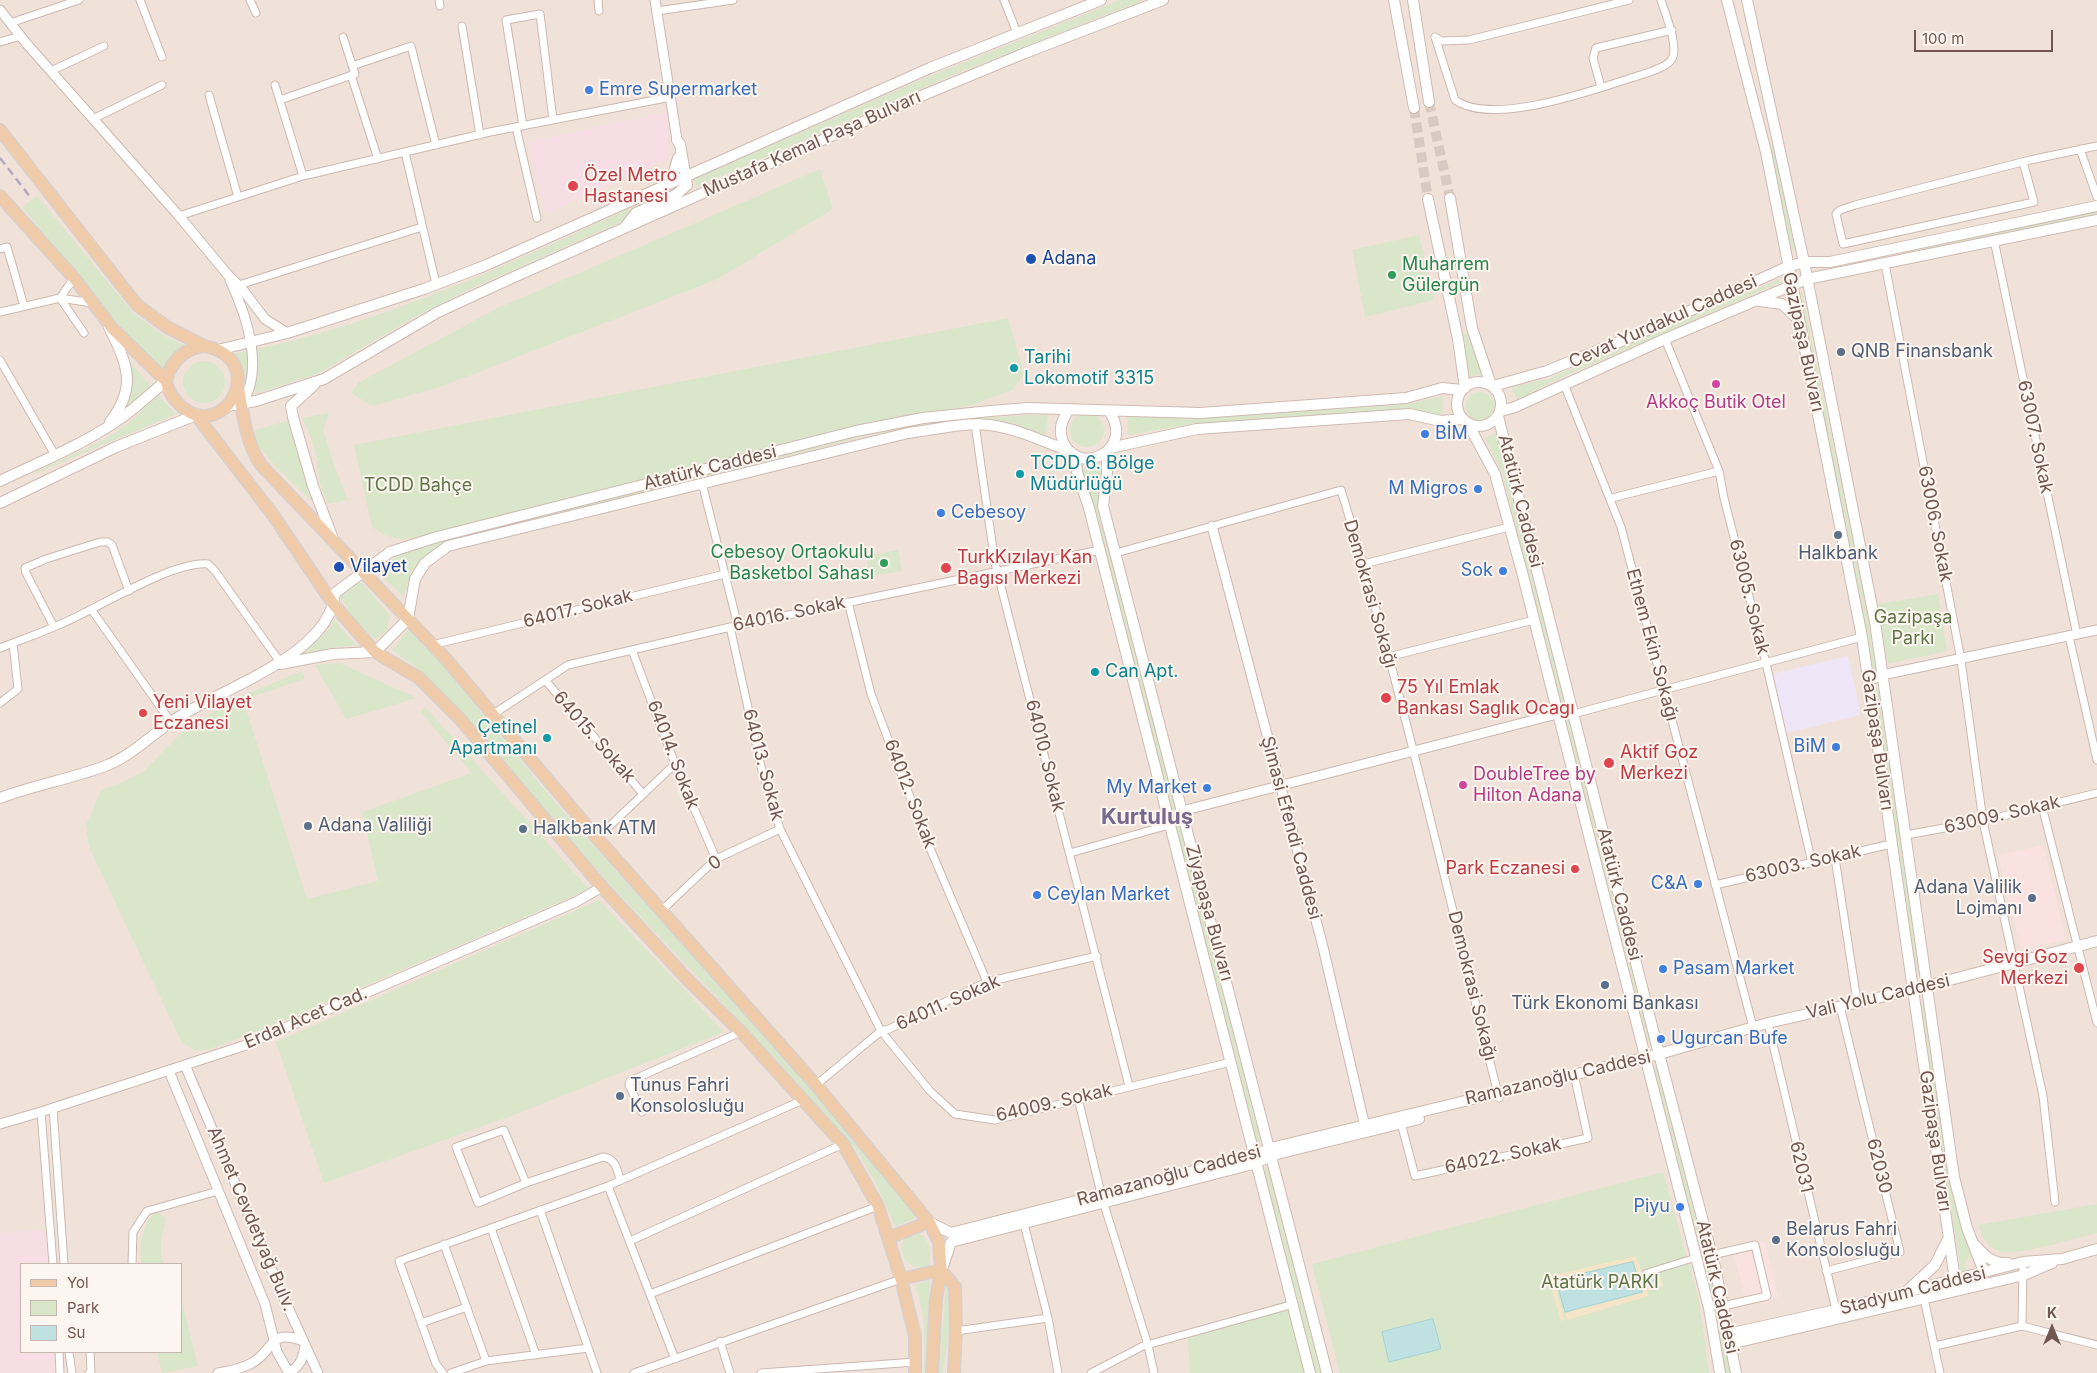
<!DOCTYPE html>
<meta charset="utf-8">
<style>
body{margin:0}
#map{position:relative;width:2097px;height:1373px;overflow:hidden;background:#faf1e9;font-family:Inter,sans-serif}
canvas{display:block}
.legend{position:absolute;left:20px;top:1263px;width:162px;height:90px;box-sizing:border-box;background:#fdf5ef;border:1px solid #c5b6af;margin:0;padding:6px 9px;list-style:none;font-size:15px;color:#715750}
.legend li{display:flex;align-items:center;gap:10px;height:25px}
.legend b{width:25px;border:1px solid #c5b6af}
.north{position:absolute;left:2027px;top:1303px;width:50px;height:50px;-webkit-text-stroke:4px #fdf5ef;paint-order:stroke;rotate:0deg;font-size:14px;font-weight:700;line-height:20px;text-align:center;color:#715750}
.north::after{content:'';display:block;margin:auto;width:18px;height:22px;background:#715750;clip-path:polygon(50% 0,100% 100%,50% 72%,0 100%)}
.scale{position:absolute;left:1914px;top:30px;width:139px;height:22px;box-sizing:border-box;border:2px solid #715750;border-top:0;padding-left:6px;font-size:15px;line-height:18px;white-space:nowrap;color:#715750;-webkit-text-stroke:4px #fdf5ef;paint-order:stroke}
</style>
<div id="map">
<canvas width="2097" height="1373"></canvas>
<ul class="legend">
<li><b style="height:6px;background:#f0cbaa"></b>Yol</li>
<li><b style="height:14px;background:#d9e6c9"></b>Park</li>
<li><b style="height:14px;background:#c0e1e1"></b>Su</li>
</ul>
<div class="north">K</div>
<div class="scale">100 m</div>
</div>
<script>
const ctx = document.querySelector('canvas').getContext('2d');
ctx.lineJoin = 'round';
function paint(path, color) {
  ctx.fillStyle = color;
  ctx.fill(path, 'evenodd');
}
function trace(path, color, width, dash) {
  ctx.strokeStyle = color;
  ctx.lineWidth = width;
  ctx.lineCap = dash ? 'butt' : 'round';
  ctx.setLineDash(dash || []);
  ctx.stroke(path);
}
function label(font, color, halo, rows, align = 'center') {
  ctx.font = font + ' Inter,sans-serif';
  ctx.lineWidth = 4;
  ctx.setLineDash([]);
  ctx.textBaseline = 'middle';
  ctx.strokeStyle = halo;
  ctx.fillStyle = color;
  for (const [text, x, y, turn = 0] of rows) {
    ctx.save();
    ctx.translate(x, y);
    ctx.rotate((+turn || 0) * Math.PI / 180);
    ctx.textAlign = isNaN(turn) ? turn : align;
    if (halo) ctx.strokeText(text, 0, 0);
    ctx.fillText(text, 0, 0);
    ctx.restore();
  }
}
paint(new Path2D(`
 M0 0H2097V1373H0ZM21 1264H181V1352H21Z`), '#f1e2d9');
paint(new Path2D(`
 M2043 845 2066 940 2021 950 1998 855Z
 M1765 1241 1778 1297 1747 1305 1733 1249Z`), '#f9e2df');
paint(new Path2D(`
 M1848 656 1861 715 1786 733 1772 674Z`), '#eee6f6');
paint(new Path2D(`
 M667 112V160L546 213 528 142Z
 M41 1230 48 1237 49 1264H21V1352H53L54 1373H0V1233Z`), '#f7dee5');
paint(new Path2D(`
 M1120 0H1144L960 72 697 187 693 179 925 78Z
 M1773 145 1795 249 1790 251 1770 147Z
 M820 169 833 209 718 279 440 387 372 406 351 393 358 383 496 309Z
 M674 188 676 192 638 209 621 222 468 290 418 315 317 374 254 394 257 372V349C403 318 539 249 674 188Z
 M37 196 134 314 164 336 184 345 160 371 83 283 22 207Z
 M2097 212V215L1830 267 1829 266Z
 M1419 235 1434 300 1365 317 1352 250Z
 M1779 279 1781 282 1551 382 1517 400 1511 387 1548 379Z
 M1802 292 1864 596 1877 671H1873L1860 596 1798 294Z
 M1008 318 1024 374 1012 390 975 404 422 537C402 541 390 540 372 527L354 445Z
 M1464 334H1467L1482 374 1467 377Z
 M247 351V382L241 363 232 354Z
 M128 360 151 386 118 418C132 394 133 387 128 360Z
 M183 382a21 21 0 1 1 42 0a21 21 0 1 1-42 0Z
 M1466 406a14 14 0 1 1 28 0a14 14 0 1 1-28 0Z
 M158 395 176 414 32 475V474L105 439 129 423Z
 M1443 396 1442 417 1409 409 1195 424 1128 435 1127 416 1194 419 1408 404Z
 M329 413 323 429 332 459 348 500 329 504C317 488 319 467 314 448 312 438 307 428 302 418Z
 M1070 430a17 17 0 1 1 34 0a17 17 0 1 1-34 0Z
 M1048 415 1046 435 993 419 940 423 870 435 440 545 413 570 403 596 374 570 402 554 439 542 869 433C929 422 987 416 1048 415Z
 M290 420 315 504 278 469 256 443 255 430Z
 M1497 433 1651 1039 1648 1041 1502 472 1485 438Z
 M1081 468 1101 469 1097 508 1116 577 1261 1141 1256 1143 1093 508Z
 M898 550 902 571 869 576 866 556Z
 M358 582 363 584 390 616 387 631 375 639 355 621 340 597Z
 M1938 594 1947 651 1888 664 1878 604Z
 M334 620 356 645C331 647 311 652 288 661 307 650 323 640 334 620Z
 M408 630 438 660 548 794 624 880 776 1047 917 1217 895 1227 878 1187 855 1148 770 1053 614 889 425 674 392 650Z
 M339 663 417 698 346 719 315 665Z
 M302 671 305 679 243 700 307 899 378 881 362 812 472 773 421 712 425 707 588 888 572 897 259 1031 207 1050H195L182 1043 89 847 86 825 101 790 118 784 144 771 186 728 239 697Z
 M1875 689H1879L1919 971 1915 972Z
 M599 900 724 1032 511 1116 324 1183 276 1042Z
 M1920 1002H1923L1950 1177 1971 1257 1965 1262 1967 1271 1961 1273Z
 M1658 1066 1715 1297 1731 1373H1726L1712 1298 1654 1067Z
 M1268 1167 1322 1373H1314L1262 1168Z
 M1663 1172 1699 1300 1709 1373H1340L1312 1264Z
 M2097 1204V1233C2076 1238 2022 1255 2002 1252 1989 1250 1982 1236 1978 1225Z
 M156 1211 166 1218C163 1234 157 1249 164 1264H141C139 1246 142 1224 156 1211Z
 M914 1232C930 1234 931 1252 930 1265 906 1277 888 1240 914 1232Z
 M930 1280 926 1373H924C925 1339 926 1318 915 1285Z
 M949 1282C953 1312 948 1344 942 1373H939L946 1283Z
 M181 1299 198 1366 162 1373 157 1352H181Z
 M1286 1300 1305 1373H1190L1188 1339 1191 1333Z`), '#d9e6c9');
paint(new Path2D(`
 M1636 1256 1642 1272 1658 1268 1663 1286 1647 1291 1649 1296 1567 1320 1565 1313 1643 1293 1642 1288 1658 1283 1655 1273 1639 1277 1633 1261 1555 1279 1554 1275Z
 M1552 1275 1553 1280 1565 1320 1561 1321 1548 1277Z`), '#f5e4c8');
const water = new Path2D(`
 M1633 1262 1642 1292 1565 1312 1556 1280Z
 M1655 1274 1657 1283 1643 1287 1641 1277Z
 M1433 1319 1441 1349 1389 1362 1382 1332Z`);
paint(water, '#c0e1e1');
trace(water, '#a7d2d2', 1);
trace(new Path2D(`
 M1429 102 1450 198
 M1414 108 1428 199`), '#d8cac3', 10, [10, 5]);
const pedestrian = new Path2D(`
 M1646 1273 1691 1259`);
const minor = new Path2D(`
 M140 0 162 57
 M250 0 256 13
 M439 0 440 6
 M598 0 599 11
 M1004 0 1017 33
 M657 11 733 0
 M10 23 79 0
 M462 26 480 135
 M1435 37 1455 100C1492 126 1588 92 1628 79 1639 75 1666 69 1672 59 1679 46 1665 13 1661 0
 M1435 37 1441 41 1469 40 1629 0
 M0 42 21 36
 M352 66 411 46 436 145
 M51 71 104 46
 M351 75 378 159
 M275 85 303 176
 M1601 87 1593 58 1596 48 1672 30
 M209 95 238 197
 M280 100 355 74 343 37
 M93 119 162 85
 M523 126 506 20 540 14 553 120
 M516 127 537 218
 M2080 149 2097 197
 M405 152 436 284
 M2023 162 2034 202 1843 244 1836 214 1840 210 1855 205 2030 160 2097 146
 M179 216 303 176 490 132 671 97
 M1994 240 2077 635
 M0 249 7 247 24 306
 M1885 264 1961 660 1983 821 2043 1096 2055 1202
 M236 286 422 227
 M60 298 84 333
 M60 298 92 303
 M0 312 60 298 74 278
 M1665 339 1719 471 1724 498 1766 663 1812 863
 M0 360 55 455
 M1564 384 1621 527 1753 1027
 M975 424 995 563 1129 1086
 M702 483 737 622 731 631 762 771 780 829 881 1031 930 1091 955 1114 995 1120 1231 1062
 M1612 498 1719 471
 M1116 553 1341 490C1403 691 1448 896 1499 1098
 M1364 564 1509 527
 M848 602 871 694 924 834 987 982
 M91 609 171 722
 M54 627 26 573 25 568 46 559 100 542H108L112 545 129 591
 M2069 636 2097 760
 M432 645 725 574
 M0 648C20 640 41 633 61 624 97 609 171 561 208 564L215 571 280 662
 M632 650 675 764 716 859
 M1388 657 1534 620
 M545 680 643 794
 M0 703 18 689 13 643
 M1573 714 1862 637
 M492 715 568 665 726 628 1100 550
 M2042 806 2097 1023
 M1906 835 1983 821 2097 793
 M597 838 675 764
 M1070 853 1169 825
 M1835 858 1857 1001
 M1715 885 1891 844
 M661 911 716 859 780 829
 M1768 1023 1836 1310
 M816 1085 881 1031 889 1029 987 982 1097 956
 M1078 1098 1102 1198 1148 1345 1154 1373
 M53 1108 64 1264
 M41 1112 53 1264
 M642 1112 629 1085 630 1081 741 1032
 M1400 1119 1415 1176 1588 1138 1574 1074
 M526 1183 504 1130 456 1147 478 1203 526 1183 603 1157C616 1159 617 1169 620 1180
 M608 1186 675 1359
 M540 1210 597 1373
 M1023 1220 1048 1318 1058 1373
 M491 1228 536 1355
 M630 1241 843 1144
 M444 1244 486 1361
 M1712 1255 1755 1245 1767 1296 1723 1306
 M132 1264 133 1232 147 1211 218 1191
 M1826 1271 1900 1252 1840 1006
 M650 1294 878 1206
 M1923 1294 1940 1373
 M421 1323 467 1307
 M2022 1326 2097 1345
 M956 1331 1048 1318
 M720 1341 730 1373
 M1935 1346 2022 1326 2023 1262
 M59 1352 60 1373
 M69 1352 72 1373
 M89 1373 91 1371 90 1352
 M443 1373 436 1364 399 1261 608 1186 803 1100
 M451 1373 486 1361 588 1348
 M634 1373 901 1279
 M761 1373 916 1362
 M1091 1373 1143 1346 1294 1304`);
const tertiary = new Path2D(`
 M655 0 677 140
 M0 10 26 43 179 216 228 275 243 290 265 319 287 333
 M230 280C246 314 265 369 242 403
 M1212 526 1323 947 1366 1131
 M1869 681 1882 675 2097 630
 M1182 811 1557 714
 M185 1065 282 1294 318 1373
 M169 1071 265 1304 277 1352 289 1373
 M0 1124 41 1112 243 1046 576 902 602 887
 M218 1373C230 1371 241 1369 252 1363 275 1350 268 1328 303 1341
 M289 1373C300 1366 303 1359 305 1346`);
const secondary = new Path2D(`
 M1394 0 1414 108
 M1413 0 1429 102
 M1727 0 1766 152 1862 637 1955 1280
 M1747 0 1804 262 1875 622 1954 1177 1967 1228 1984 1272
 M666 184 674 172 678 158
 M1450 198 1472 328 1491 385
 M1428 199 1458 339 1465 388
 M625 227 636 213 677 194 687 185 680 144 677 140
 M1760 301 1782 304 1799 320
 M109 327C127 364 138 386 110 422
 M218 350 287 333 424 289 484 266 930 68 1101 0
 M1457 404a22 22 0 1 1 44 0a22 22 0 1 1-44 0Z
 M314 385 291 406 293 417 313 486 333 539
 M1493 386 1547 371 1636 335 1787 267 1804 262H1830L2097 206
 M227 406 256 401 324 379 438 312 514 277 926 94 1025 53 1163 0
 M1069 409C1062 420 1058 429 1063 442 1079 478 1136 450 1109 411
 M1501 411 1515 407 1665 339 1807 279 2097 220
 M1498 416 1659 1054 1715 1267 1736 1373
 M1467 422 1495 474 1522 572 1709 1308 1720 1373
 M1110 448 1197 429 1409 414 1441 421 1463 419
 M1107 451V472L1103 506 1327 1373
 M1075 455 1077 472 1089 508 1310 1373
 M0 481C42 461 87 443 124 416 139 405 152 392 166 381
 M0 503 116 447 196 415
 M280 664 333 654 375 652 408 619 415 579 425 563 448 546 908 433C934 430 963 422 990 425 1018 429 1045 442 1071 452
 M0 798C34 785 71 779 105 766 130 757 150 736 171 722 217 689 330 657 335 593L390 552 437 537 856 431 923 418 990 411 1028 408 1200 413 1406 398 1442 388 1462 390
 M929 1222 951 1233 1248 1157 1275 1147 1659 1054 1768 1023 1912 990 2097 941
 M1976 1246C1985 1256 1993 1264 2008 1263
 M942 1269 951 1242 1249 1165 1277 1154 1419 1119
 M1906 1292 1935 1265 1949 1237
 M1728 1334 1836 1310 2023 1262 2062 1259 2097 1249
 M1730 1344 2024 1275 2052 1263`);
const primary = new Path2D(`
 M0 130 137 305 167 327 204 346
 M0 196 74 278 112 328 166 381
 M204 346C271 359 225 443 182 407 173 399 168 392 166 381 171 361 184 349 204 346Z
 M238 385C243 412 245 441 261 465L446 659 597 838 816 1085 929 1222 939 1242 941 1270 936 1299 932 1373
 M196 415 273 515 334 605 375 652 419 678 460 719 602 887 688 980 741 1032 843 1144 878 1206 901 1279 915 1336V1373
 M888 1238 929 1222
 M941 1270 955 1287 956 1331 954 1373
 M901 1279 941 1270`);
trace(pedestrian, '#cbb8b0', 8);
trace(minor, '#cbb8b0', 9);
trace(tertiary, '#cbb8b0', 11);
trace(secondary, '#cfbab1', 12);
trace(primary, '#d7d0ce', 14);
trace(pedestrian, '#fff', 5.5);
trace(minor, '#fff', 7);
trace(tertiary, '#fff', 9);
trace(secondary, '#fff', 10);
trace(primary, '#f0cbaa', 11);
trace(new Path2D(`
 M0 158 31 198`), '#b3a8c3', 2.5, [8, 5]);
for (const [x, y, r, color] of [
 [589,90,5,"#3f7fe0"],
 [573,186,6,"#e0444e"],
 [1031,259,6,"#1a4fb4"],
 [1392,275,5,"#2e9e5b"],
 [1841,352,5,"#5c6f8a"],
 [1014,368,5,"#0f9aa8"],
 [1716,384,5,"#d1479c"],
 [1425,434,5,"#3f7fe0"],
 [1020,474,5,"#0f9aa8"],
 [1478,489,5,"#3f7fe0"],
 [941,513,5,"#3f7fe0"],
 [1838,535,5,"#5c6f8a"],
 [884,563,5,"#2e9e5b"],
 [339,567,6,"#1a4fb4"],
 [946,568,6,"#e0444e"],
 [1503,571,5,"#3f7fe0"],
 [1095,672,5,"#0f9aa8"],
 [1386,698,6,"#e0444e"],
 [143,713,5,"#e0444e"],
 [547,738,5,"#0f9aa8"],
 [1836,747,5,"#3f7fe0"],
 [1609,763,6,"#e0444e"],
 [1463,785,5,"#d1479c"],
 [1207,788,5,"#3f7fe0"],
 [308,826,5,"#5c6f8a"],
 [523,829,5,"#5c6f8a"],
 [1575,869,5,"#e0444e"],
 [1698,884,5,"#3f7fe0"],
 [1037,895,5,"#3f7fe0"],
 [2032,898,5,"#5c6f8a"],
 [2079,968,6,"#e0444e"],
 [1663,969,5,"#3f7fe0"],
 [1605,985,5,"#5c6f8a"],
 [1661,1039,5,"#3f7fe0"],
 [620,1096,5,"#5c6f8a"],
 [1680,1207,5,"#3f7fe0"],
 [1776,1240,5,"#5c6f8a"]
]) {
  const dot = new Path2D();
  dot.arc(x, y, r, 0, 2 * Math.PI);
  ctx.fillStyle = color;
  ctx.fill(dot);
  trace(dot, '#fdf5ef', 2);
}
label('18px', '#366cbe', '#fdf5ef', [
 ["Emre Supermarket",599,90],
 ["BİM",1435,434],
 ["M Migros",1468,489,"right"],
 ["Cebesoy",951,513],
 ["Sok",1493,571,"right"],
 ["BiM",1826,747,"right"],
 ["My Market",1197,788,"right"],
 ["C&A",1688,884,"right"],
 ["Ceylan Market",1047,895],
 ["Pasam Market",1673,969],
 ["Ugurcan Bufe",1671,1039],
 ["Piyu",1670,1207,"right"]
], 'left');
label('18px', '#715750', '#fdf5ef', [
 ["Mustafa Kemal Paşa Bulvarı",812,144,-24],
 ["Cevat Yurdakul Caddesi",1663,322,-24],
 ["Gazipaşa Bulvarı",1803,342,78],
 ["63007. Sokak",2035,437,78],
 ["Atatürk Caddesi",710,468,-14],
 ["Atatürk Caddesi",1520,501,76],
 ["63006. Sokak",1935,524,79],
 ["Demokrasi Sokağı",1370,594,74],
 ["63005. Sokak",1749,597,76],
 ["64017. Sokak",578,609,-14],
 ["64016. Sokak",789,614,-12],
 ["Ethem Ekin Sokağı",1652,645,75],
 ["64015. Sokak",594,737,49],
 ["Gazipaşa Bulvarı",1877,740,82],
 ["64014. Sokak",673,755,69],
 ["64010. Sokak",1045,756,76],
 ["64013. Sokak",763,765,75],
 ["64012. Sokak",910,794,69],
 ["63009. Sokak",2002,815,-13],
 ["Şimasi Efendi Caddesi",1291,828,75],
 ["0",715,863,-35],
 ["63003. Sokak",1803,864,-13],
 ["Atatürk Caddesi",1619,894,76],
 ["Ziyapaşa Bulvarı",1209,913,75],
 ["Demokrasi Sokağı",1472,986,76],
 ["Vali Yolu Caddesi",1878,997,-13],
 ["64011. Sokak",948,1003,-24],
 ["Erdal Acet Cad.",306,1018,-23],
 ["Ramazanoğlu Caddesi",1558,1078,-13],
 ["64009. Sokak",1054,1103,-13],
 ["Gazipaşa Bulvarı",1935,1141,82],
 ["64022. Sokak",1503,1156,-12],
 ["62030",1879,1166,76],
 ["62031",1801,1167,77],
 ["Ramazanoğlu Caddesi",1169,1176,-15],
 ["Ahmet Cevdetyağ Bulv.",251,1219,67],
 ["Atatürk Caddesi",1717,1287,77],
 ["Stadyum Caddesi",1913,1291,-14]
]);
label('18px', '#be3a42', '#fdf5ef', [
 ["Özel Metro",584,176],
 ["Hastanesi",584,197],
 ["TurkKızılayı Kan",957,558],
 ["Bagısı Merkezi",957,579],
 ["75 Yıl Emlak",1397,688],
 ["Bankası Saglık Ocagı",1397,709],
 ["Yeni Vilayet",153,703],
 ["Eczanesi",153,724],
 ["Aktif Goz",1620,753],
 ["Merkezi",1620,774],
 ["Park Eczanesi",1565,869,"right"],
 ["Sevgi Goz",2068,958,"right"],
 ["Merkezi",2068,979,"right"]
], 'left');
label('18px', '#164399', '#fdf5ef', [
 ["Adana",1042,259],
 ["Vilayet",350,567]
], 'left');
label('18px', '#27864d', '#fdf5ef', [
 ["Muharrem",1402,265],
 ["Gülergün",1402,286],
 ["Cebesoy Ortaokulu",874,553,"right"],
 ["Basketbol Sahası",874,574,"right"]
], 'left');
label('18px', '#4e5e75', '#fdf5ef', [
 ["QNB Finansbank",1851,352],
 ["Halkbank",1838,554,"center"],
 ["Adana Valiliği",318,826],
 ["Halkbank ATM",533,829],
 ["Adana Valilik",2022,888,"right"],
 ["Lojmanı",2022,909,"right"],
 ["Türk Ekonomi Bankası",1605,1004,"center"],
 ["Tunus Fahri",630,1086],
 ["Konsolosluğu",630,1107],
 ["Belarus Fahri",1786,1230],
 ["Konsolosluğu",1786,1251]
], 'left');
label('18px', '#0d838f', '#fdf5ef', [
 ["Tarihi",1024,358],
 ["Lokomotif 3315",1024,379],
 ["TCDD 6. Bölge",1030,464],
 ["Müdürlüğü",1030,485],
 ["Can Apt.",1105,672],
 ["Çetinel",537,728,"right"],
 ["Apartmanı",537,749,"right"]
], 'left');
label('18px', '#b23c85', '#fdf5ef', [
 ["Akkoç Butik Otel",1716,403],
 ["DoubleTree by",1473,775,"left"],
 ["Hilton Adana",1473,796,"left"]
]);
label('18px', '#5e7649', '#fdf5ef', [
 ["TCDD Bahçe",418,486],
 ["Gazipaşa",1913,618],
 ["Parkı",1913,639],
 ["Atatürk PARKI",1600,1283]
]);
label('bold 22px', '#7a678d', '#fdf5ef', [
 ["Kurtuluş",1147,817]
]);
</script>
